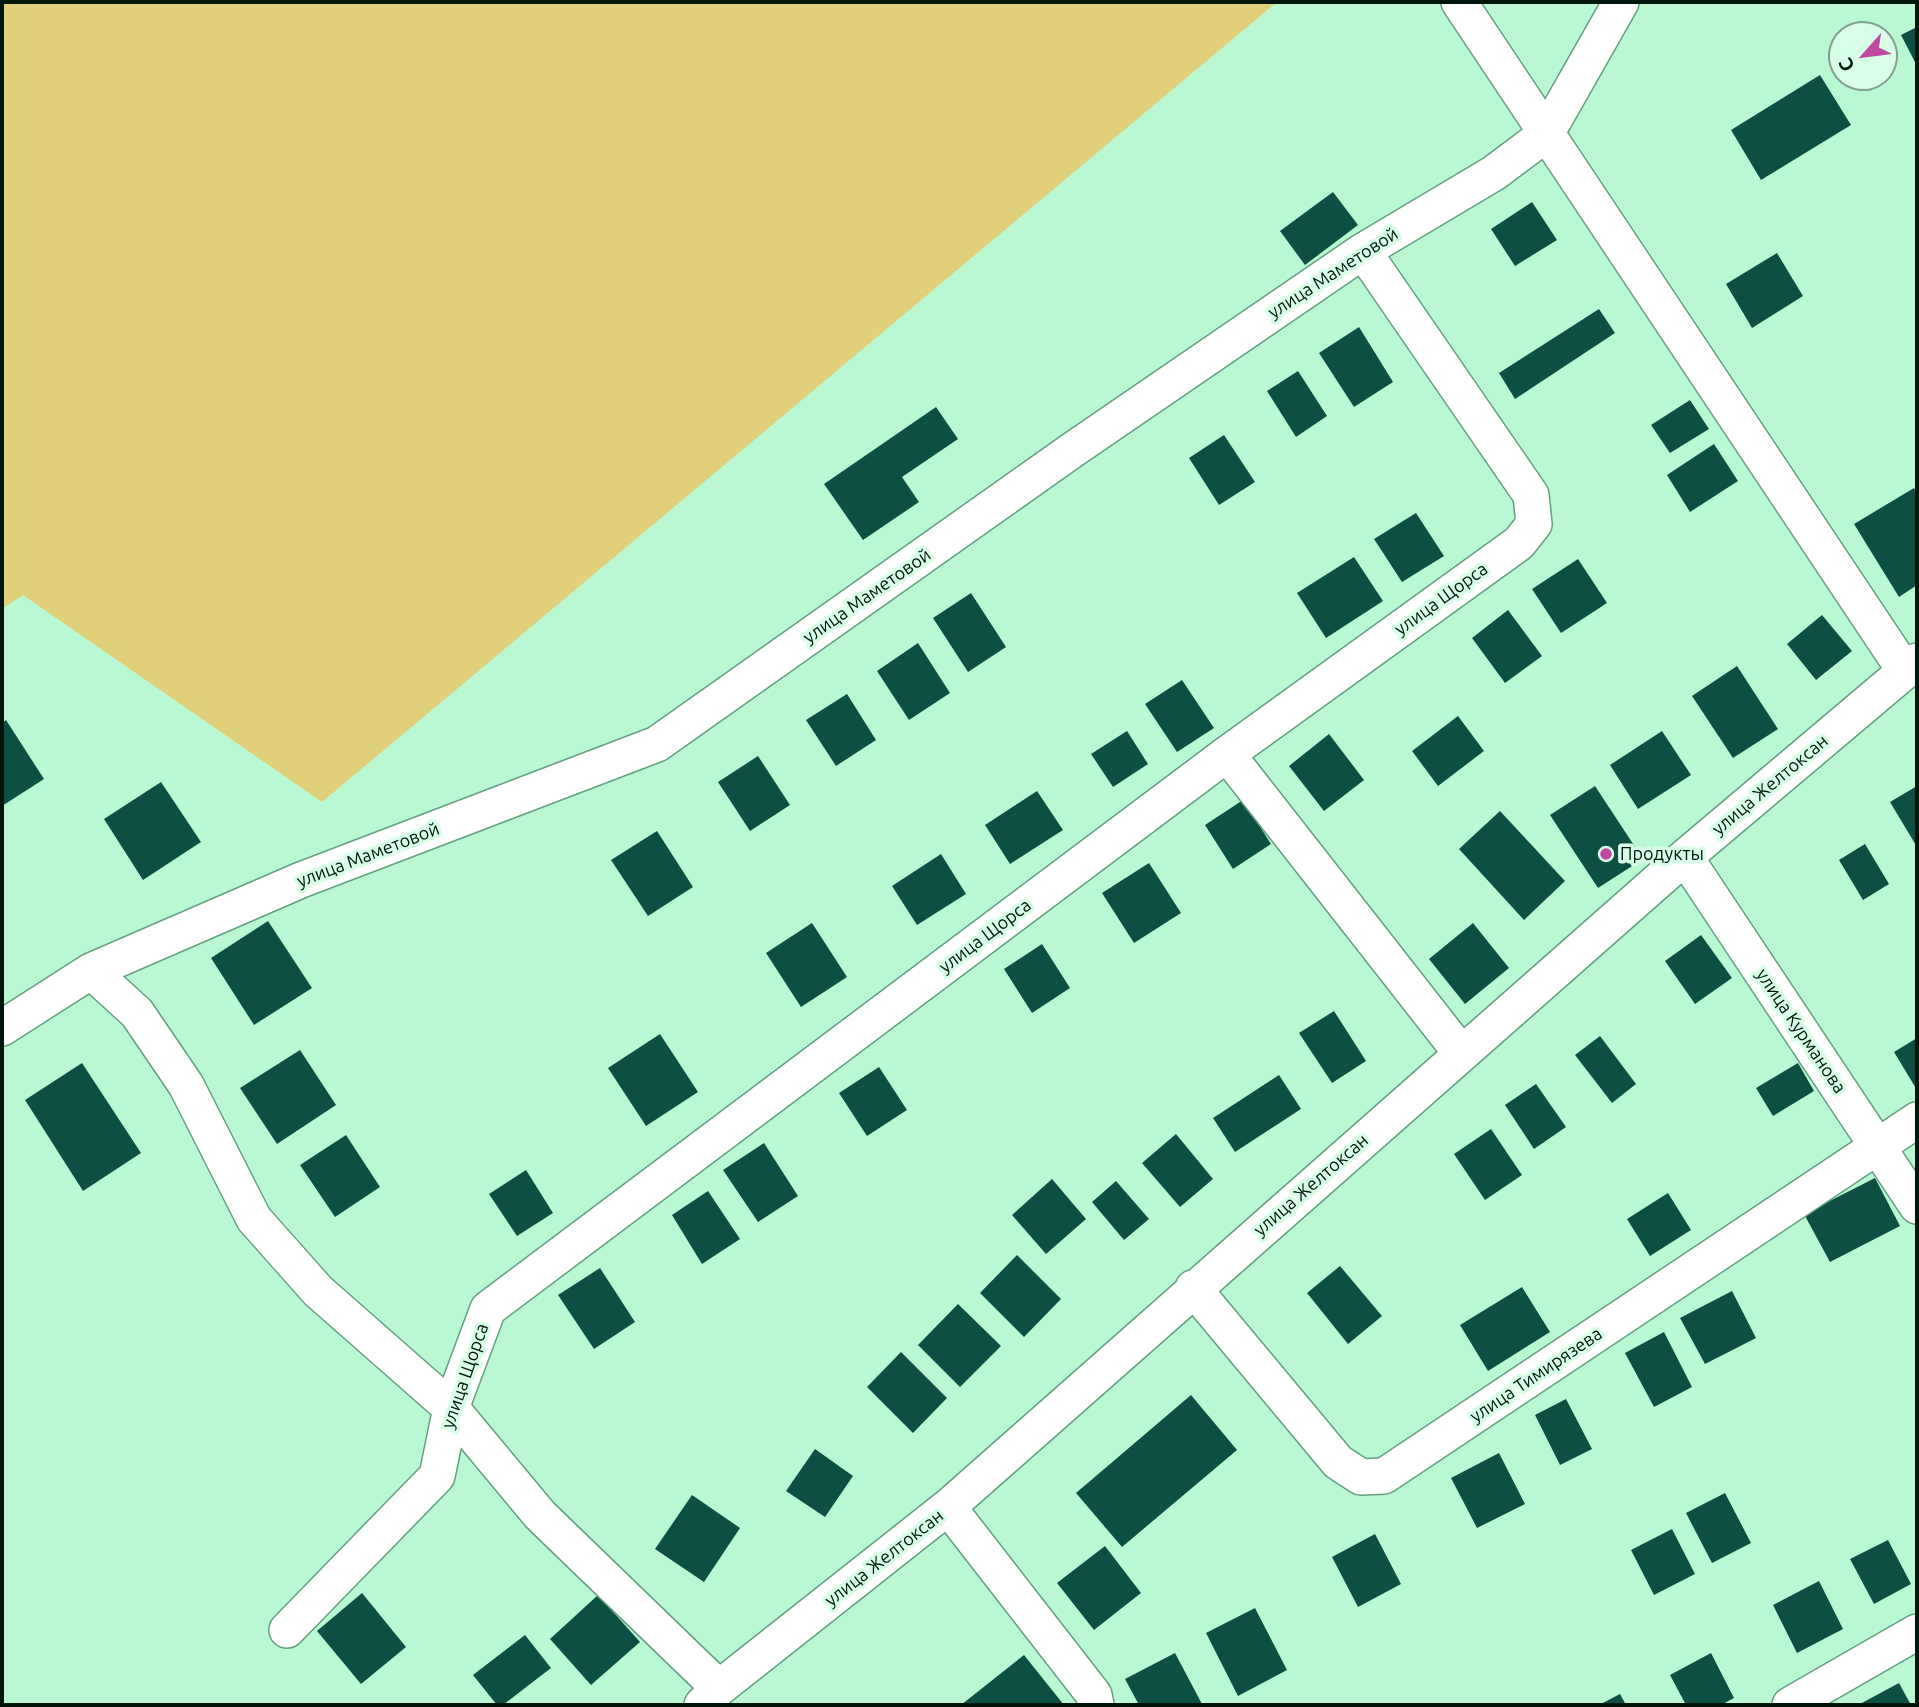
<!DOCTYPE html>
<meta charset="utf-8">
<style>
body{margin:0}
#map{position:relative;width:1919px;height:1707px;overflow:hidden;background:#b9f8d3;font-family:Ubuntu,sans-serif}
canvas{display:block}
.frame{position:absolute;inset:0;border:4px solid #00160a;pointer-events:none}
.north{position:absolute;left:1828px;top:21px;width:70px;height:70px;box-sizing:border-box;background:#d9fee8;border:2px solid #82a18f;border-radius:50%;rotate:242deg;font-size:19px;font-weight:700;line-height:28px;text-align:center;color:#00160a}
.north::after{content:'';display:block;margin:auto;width:24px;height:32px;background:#bf4aa1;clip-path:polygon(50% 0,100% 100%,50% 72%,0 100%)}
</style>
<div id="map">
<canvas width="1919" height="1707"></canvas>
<div class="frame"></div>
<div class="north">С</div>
</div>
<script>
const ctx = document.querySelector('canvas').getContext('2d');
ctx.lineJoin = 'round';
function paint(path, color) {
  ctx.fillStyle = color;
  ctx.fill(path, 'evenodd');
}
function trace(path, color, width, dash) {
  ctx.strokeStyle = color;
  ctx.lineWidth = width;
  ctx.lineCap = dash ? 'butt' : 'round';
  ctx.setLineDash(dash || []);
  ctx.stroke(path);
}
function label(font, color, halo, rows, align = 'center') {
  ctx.font = font + ' Ubuntu,sans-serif';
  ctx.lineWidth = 7;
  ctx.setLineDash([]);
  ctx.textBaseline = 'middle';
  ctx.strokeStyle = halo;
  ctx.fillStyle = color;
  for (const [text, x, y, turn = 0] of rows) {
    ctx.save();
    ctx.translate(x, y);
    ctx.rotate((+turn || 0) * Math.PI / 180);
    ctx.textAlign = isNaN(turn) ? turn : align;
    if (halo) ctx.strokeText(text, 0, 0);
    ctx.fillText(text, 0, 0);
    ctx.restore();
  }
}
paint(new Path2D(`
 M2 2H1277L322 802 23 595 2 609Z`), '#e0d07a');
paint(new Path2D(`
 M1917 27V66L1901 35Z
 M1820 75 1851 125 1761 180 1731 130Z
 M1333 192 1358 225 1305 265 1280 231Z
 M1532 202 1557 240 1515 266 1491 229Z
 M1777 253 1803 296 1752 328 1726 284Z
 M1599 309 1615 333 1515 399 1499 373Z
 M1359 327 1393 382 1354 407 1319 353Z
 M1298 371 1327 416 1296 437 1267 391Z
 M1690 400 1709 429 1670 453 1651 425Z
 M936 407 958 439 902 477 919 502 863 540 824 484Z
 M1224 435 1255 482 1219 505 1189 458Z
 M1714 444 1738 481 1690 512 1667 475Z
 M1914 488 1917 494V585L1899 597 1854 524Z
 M1416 513 1444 556 1402 582 1374 539Z
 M1354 557 1383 601 1326 638 1297 593Z
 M1578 559 1607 603 1561 633 1532 589Z
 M971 593 1006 647 968 672 933 618Z
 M1508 610 1542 656 1505 683 1472 638Z
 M1822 615 1852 651 1816 680 1787 644Z
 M918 643 950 693 909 720 877 671Z
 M1737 666 1778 729 1733 758 1692 696Z
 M1182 680 1214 728 1177 752 1145 704Z
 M847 694 876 740 836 766 806 720Z
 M1458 716 1484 751 1438 786 1412 751Z
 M6 720 44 779 2 806V723Z
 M1127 731 1148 764 1113 787 1091 754Z
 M1662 731 1691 775 1638 809 1610 765Z
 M1329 734 1364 780 1324 811 1289 766Z
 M758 756 790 805 750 831 718 782Z
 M161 782 201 842 143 880 104 819Z
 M1595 786 1643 859 1598 888 1550 815Z
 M1917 786V847L1890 802Z
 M1037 791 1063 830 1010 864 985 825Z
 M1243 800 1271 844 1233 869 1205 825Z
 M1500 811 1565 881 1524 920 1459 849Z
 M657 831 693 887 648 916 611 860Z
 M1865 844 1889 884 1863 900 1839 860Z
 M941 854 966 894 917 925 892 886Z
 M1149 863 1181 913 1134 943 1102 893Z
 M268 921 312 988 254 1025 211 958Z
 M812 923 847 977 801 1007 766 953Z
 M1473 923 1509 968 1465 1004 1429 959Z
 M1701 935 1732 978 1695 1004 1665 961Z
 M1042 944 1070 988 1032 1013 1004 969Z
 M1334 1011 1366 1061 1332 1083 1299 1033Z
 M660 1034 698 1092 646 1126 608 1068Z
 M1600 1036 1636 1084 1612 1103 1575 1055Z
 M1917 1038V1090L1894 1052Z
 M300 1050 336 1105 277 1144 240 1088Z
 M82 1063 141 1153 83 1191 25 1100Z
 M1798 1063 1814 1091 1773 1116 1756 1088Z
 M879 1067 907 1110 867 1136 839 1093Z
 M1279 1075 1301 1109 1235 1152 1213 1118Z
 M1536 1084 1566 1127 1534 1149 1505 1105Z
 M1491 1129 1522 1175 1485 1200 1454 1154Z
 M1176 1134 1213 1179 1180 1207 1142 1163Z
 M346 1135 380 1187 335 1217 300 1165Z
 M764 1143 798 1196 758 1222 723 1170Z
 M526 1170 553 1213 517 1236 489 1194Z
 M1875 1178 1900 1226 1830 1262 1804 1214Z
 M1052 1179 1086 1219 1046 1254 1012 1215Z
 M1116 1181 1149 1219 1124 1240 1092 1202Z
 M708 1191 740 1239 702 1264 672 1215Z
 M1668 1193 1691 1230 1650 1256 1627 1219Z
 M1017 1255 1061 1299 1024 1337 980 1293Z
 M1340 1266 1382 1316 1348 1344 1307 1293Z
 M600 1268 635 1322 594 1349 558 1295Z
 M1522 1287 1550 1332 1488 1371 1460 1325Z
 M1732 1291 1756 1338 1705 1364 1680 1318Z
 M958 1304 1001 1346 960 1387 918 1345Z
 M1664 1332 1692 1387 1654 1407 1625 1353Z
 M901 1352 947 1398 913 1433 867 1387Z
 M1191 1395 1237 1450 1122 1547 1076 1493Z
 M1566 1399 1592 1449 1560 1465 1535 1415Z
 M815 1449 853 1476 825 1517 786 1491Z
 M1499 1453 1525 1504 1477 1528 1451 1478Z
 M1725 1493 1751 1543 1712 1563 1686 1513Z
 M692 1495 740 1528 704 1582 655 1549Z
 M1672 1529 1695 1574 1654 1595 1631 1550Z
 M1375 1534 1401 1584 1358 1607 1332 1557Z
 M1888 1540 1911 1584 1874 1604 1850 1559Z
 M1105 1546 1141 1593 1094 1630 1057 1583Z
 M1819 1581 1843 1629 1797 1653 1773 1605Z
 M362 1593 406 1647 361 1684 317 1631Z
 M598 1595 640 1642 591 1685 550 1639Z
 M1255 1608 1287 1670 1238 1696 1206 1633Z
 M525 1635 551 1668 503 1705H497L473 1675Z
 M1175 1653 1202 1704 1139 1705 1125 1679Z
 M1711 1653 1734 1698 1721 1705H1686L1670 1675Z
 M1024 1655 1064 1705H961Z
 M1899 1683 1911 1705H1858Z
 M1620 1694 1626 1705H1599Z`), '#0e4f44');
const minor = new Path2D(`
 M1459 2 1905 671
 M1227 754 1461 1053
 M1685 857 1917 1206
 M91 971 137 1013 186 1085 254 1219 318 1291 451 1408 540 1515 719 1688
 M2 1028 91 971 301 880 657 744 1071 451 1363 251 1494 173 1546 134 1621 2
 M1193 1288 1338 1462 1361 1477 1384 1476 1917 1120
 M948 1507 1094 1695 1096 1705
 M287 1630 437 1476 451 1408 488 1309 1227 754 1519 543 1534 524 1531 495 1363 251
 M702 1705 719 1688 948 1507 1685 857 1917 661
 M1790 1705 1917 1632`);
trace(minor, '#64a07f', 38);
trace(minor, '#fff', 35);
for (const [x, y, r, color] of [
 [1606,854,7,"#bf4aa1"]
]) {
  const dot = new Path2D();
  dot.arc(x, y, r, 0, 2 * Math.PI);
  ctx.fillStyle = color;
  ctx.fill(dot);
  trace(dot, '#d9fee8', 2.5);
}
label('18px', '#00160a', '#d9fee8', [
 ["улица Маметовой",1333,273,-33],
 ["улица Маметовой",867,596,-35],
 ["улица Щорса",1441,599,-36],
 ["улица Желтоксан",1770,785,-40],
 ["улица Маметовой",368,855,-21],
 ["улица Щорса",985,936,-37],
 ["улица Курманова",1801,1031,56],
 ["улица Желтоксан",1311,1185,-41],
 ["улица Тимирязева",1536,1375,-34],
 ["улица Щорса",465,1376,-71],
 ["улица Желтоксан",884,1558,-38]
]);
label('18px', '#00160a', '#d9fee8', [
 ["Продукты",1620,854]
], 'left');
</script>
